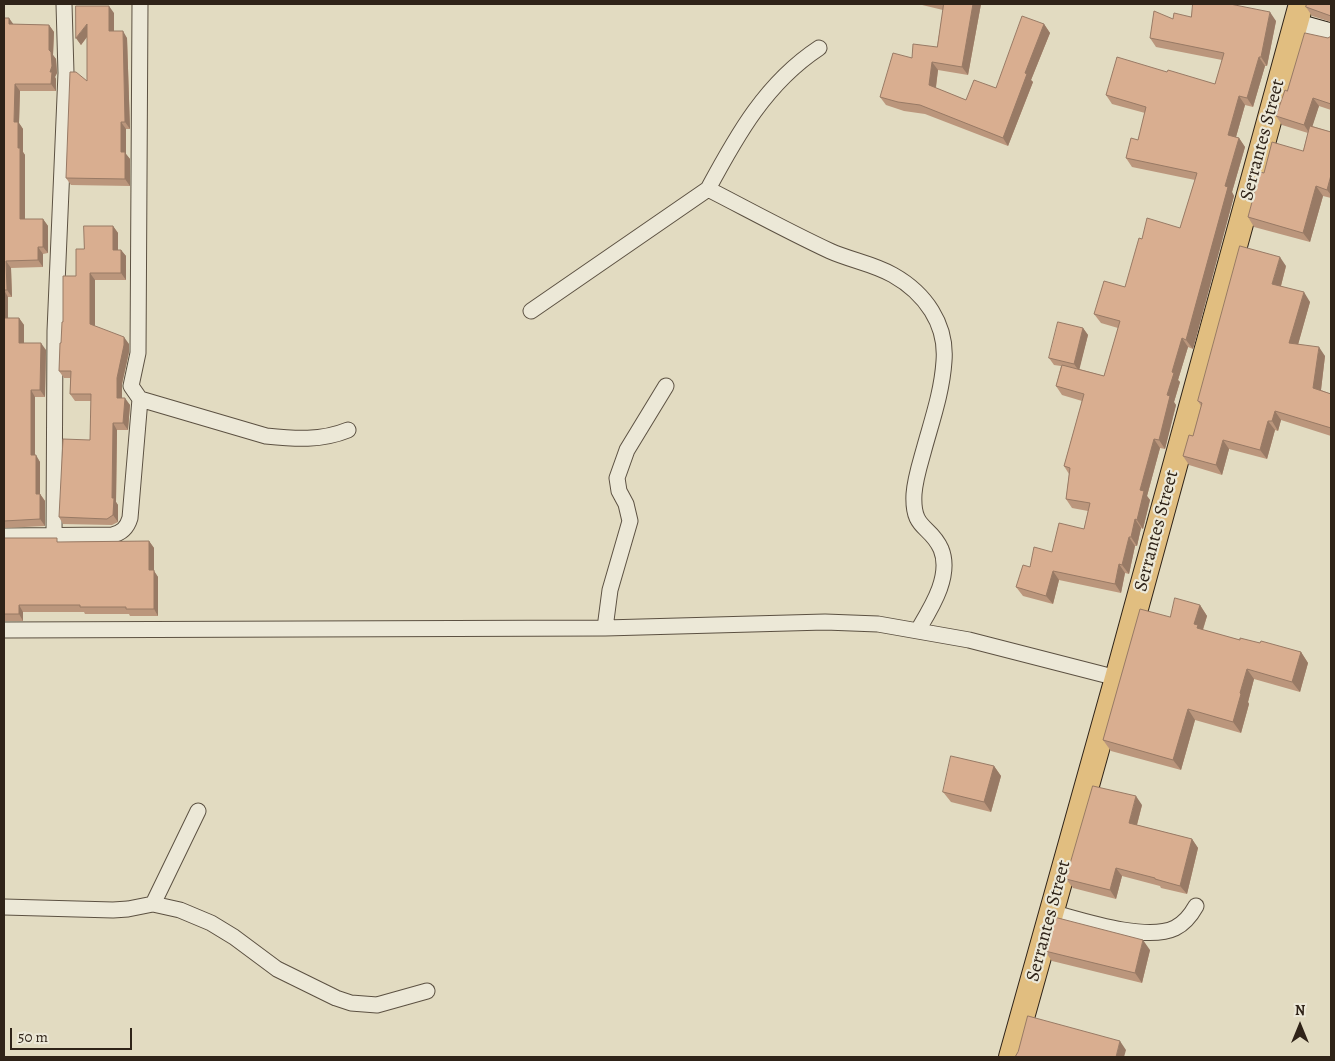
<!DOCTYPE html>
<style>
body{margin:0}
#map{position:relative;width:1335px;height:1061px;overflow:hidden;background:#e2dbc1;font-family:Alegreya,serif}
canvas{display:block}
.frame{position:absolute;inset:0;border:5px solid #2f2318;pointer-events:none}
.north{position:absolute;left:1275px;top:1001px;width:50px;height:50px;-webkit-text-stroke:4px #ece8d7;paint-order:stroke;rotate:0deg;font-size:14px;font-weight:700;line-height:20px;text-align:center;color:#2f2318}
.north::after{content:'';display:block;margin:auto;width:18px;height:22px;background:#2f2318;clip-path:polygon(50% 0,100% 100%,50% 72%,0 100%)}
.scale{position:absolute;left:10px;top:1028px;width:122px;height:22px;box-sizing:border-box;border:2px solid #2f2318;border-top:0;padding-left:6px;font-size:15px;line-height:18px;white-space:nowrap;color:#2f2318;-webkit-text-stroke:4px #ece8d7;paint-order:stroke}
</style>
<div id="map">
<canvas width="1335" height="1061"></canvas>
<div class="frame"></div>
<div class="north">N</div>
<div class="scale">50 m</div>
</div>
<script>
const ctx = document.querySelector('canvas').getContext('2d');
ctx.lineJoin = 'round';
function trace(path, color, width, dash) {
  ctx.strokeStyle = color;
  ctx.lineWidth = width;
  ctx.lineCap = dash ? 'butt' : 'round';
  ctx.setLineDash(dash || []);
  ctx.stroke(path);
}
function paint(path, color) {
  ctx.fillStyle = color;
  ctx.fill(path, 'evenodd');
}
function label(font, color, halo, rows, align = 'center') {
  ctx.font = font + ' Alegreya,serif';
  ctx.lineWidth = 4.5;
  ctx.setLineDash([]);
  ctx.textBaseline = 'middle';
  ctx.strokeStyle = halo;
  ctx.fillStyle = color;
  for (const [text, x, y, turn = 0] of rows) {
    ctx.save();
    ctx.translate(x, y);
    ctx.rotate((+turn || 0) * Math.PI / 180);
    ctx.textAlign = isNaN(turn) ? turn : align;
    if (halo) ctx.strokeText(text, 0, 0);
    ctx.fillText(text, 0, 0);
    ctx.restore();
  }
}
const street = new Path2D(`
 M819 48C766 83 737 135 708 189 749 210 789 232 830 251 850 260 874 264 893 275 925 293 947 324 944 361 942 393 931 423 923 453 919 467 915 480 914 494 912 531 930 524 941 549 952 576 931 608 918 630
 M531 311 708 189
 M140 399 266 436C295 439 321 441 348 430
 M4 536 112 535C122 533 127 528 130 518L140 399 131 386 138 353 140 4
 M54 536 55 331 66 73 64 4
 M605 628 610 590 630 521 626 504 619 491 617 478 627 450 666 386
 M4 630 605 628 825 622 878 624 969 640 1117 678
 M153 904 180 910 211 923 234 937 277 969 336 998 351 1003 377 1005 427 991
 M4 907 113 910 128 909 153 904 198 811
 M1051 912C1081 920 1146 942 1175 928 1185 923 1191 915 1196 906`);
const secondary = new Path2D(`
 M1295 24 1331 34`);
const primary = new Path2D(`
 M1011 1057 1117 678 1301 4`);
trace(street, '#5c5142', 17);
trace(secondary, '#2f2318', 23);
trace(primary, '#2f2318', 26);
trace(street, '#ece8d7', 15);
trace(secondary, '#ece8d7', 21);
trace(primary, '#e1be80', 24);
paint(new Path2D(`
 M918 4H981L968 75 938 70 936 88 966 100 996 88 1044 24 1050 33 1031 80 1033 82 1008 146 925 114 904 111 886 105 880 97 912 58 937 47 943 10Z
 M1331 4V22L1312 16 1306 7Z
 M1234 5 1276 21 1267 66H1265L1253 107 1245 105 1236 137 1239 138 1245 147 1232 192 1234 196 1193 349 1188 347 1178 380 1180 382 1174 402 1176 405 1165 449 1160 448 1147 496 1150 500 1143 529 1141 528 1137 546H1135L1129 574 1125 573 1121 593 1059 580 1053 604 1023 596 1016 587 1030 567 1052 552 1084 529 1088 511 1072 508 1066 499 1069 474 1064 466 1082 401 1062 395 1056 386 1061 366 1054 365 1049 358 1083 328 1088 335 1079 369 1104 376 1118 328 1101 323 1094 314 1125 287 1142 239 1180 228 1195 180 1132 167 1126 158 1138 140 1145 113 1112 104 1106 95 1167 72 1215 84 1222 60 1156 47 1150 38 1173 19 1191 17Z
 M114 13V31L127 38 130 129H126V154L130 159V186L71 185 66 178 87 81V37L81 45 76 38Z
 M4 18 13 24 49 25 54 32 53 55 56 59 57 73 55 77 56 79V91H20L19 123 23 129V152L25 155V219H43L48 226V253L43 254V267L11 268 12 297H8V318H19L24 325V343L46 350 45 397H35V455L40 462V494L45 501V526L4 528Z
 M1331 36V110L1319 106 1312 126 1331 132V198L1323 196 1310 242 1254 227 1248 217 1264 173 1303 151 1308 133 1282 125 1276 116 1287 91 1328 38Z
 M113 226 118 233V250H121L126 256V280H95V326L129 344V352L122 384V398L130 405 128 430H117L116 502 118 505V522L112 525 63 524 59 517 90 440 91 401H75L70 394V378H64L59 371 63 322 76 276 84 249Z
 M1286 266 1281 286 1310 302 1298 344 1325 356 1321 390 1331 394V436L1281 420 1278 431 1275 430 1267 459 1229 449 1222 475 1189 465 1183 456 1193 436 1201 406 1198 401Z
 M4 538 60 542 149 541 154 548V571L158 577V616H130L129 614H85L84 612H23V621H4Z
 M1200 605 1207 616 1203 630 1240 640 1260 643 1301 652 1308 663 1300 692 1254 679 1248 702 1249 704 1241 733 1195 720 1181 770 1111 751 1103 740 1170 617Z
 M994 766 1001 776 991 812 951 802 943 792Z
 M1142 805 1137 825 1192 839 1198 848 1187 894 1161 888 1160 886 1122 876 1116 899 1073 888 1066 879Z
 M1150 950 1142 983 1052 961 1045 951Z`), '#bb967c');
paint(new Path2D(`
 M973 4H981L968 75 962 67Z
 M109 6 114 13V38L109 31Z
 M1270 12 1276 21 1267 66 1261 57Z
 M9 18 14 25 9 24Z
 M87 24 92 30 81 45 76 38Z
 M1044 24 1050 33 1031 80 1033 82 1008 146 1003 138 1025 73Z
 M49 25 54 32 53 55 56 59 57 73 55 77 56 79V91L51 84 50 72 49 50Z
 M123 31 127 38 130 129 125 122Z
 M1259 57 1265 66 1253 107 1247 98Z
 M932 62 938 70 935 93 929 85Z
 M15 84 20 91 19 123 23 129V152L25 155V226L20 219 14 122Z
 M1239 96 1245 105 1234 144 1228 135Z
 M1313 98 1319 106 1310 134 1304 125Z
 M121 122 126 129V154L130 159V186L125 179 121 152Z
 M1239 138 1245 147 1232 192 1234 196 1193 349 1186 340 1225 186Z
 M1331 175V195L1327 190Z
 M1316 186 1323 196 1310 242 1303 233Z
 M43 219 48 226V253L43 247Z
 M113 226 118 233V256L113 250Z
 M38 247 43 254V267L38 260Z
 M121 250 126 256V280L121 273Z
 M1280 257 1286 266 1279 293 1272 284Z
 M6 261 11 268 12 297 7 290Z
 M90 273 95 280V331L90 324Z
 M4 290 8 297V325L4 318Z
 M1304 292 1310 302 1296 352 1289 343Z
 M19 318 24 325V350L19 343Z
 M1083 328 1088 335 1079 371 1074 364Z
 M124 337 129 344V352L122 384V405L117 398V378Z
 M1182 338 1188 347 1178 380 1180 382 1174 402 1176 405 1165 449 1159 440 1172 372Z
 M41 343 46 350 45 397 40 390Z
 M1319 347 1325 356 1320 398 1313 388Z
 M31 390 35 397V462L31 455Z
 M125 398 130 405 128 430 123 423Z
 M1275 411 1281 420 1278 431 1272 421Z
 M1268 421 1275 430 1267 459 1260 450Z
 M113 423 117 430 116 502 118 505V522L113 515 112 498Z
 M1154 439 1160 448 1147 496 1150 500 1143 529 1137 520 1140 490Z
 M1223 440 1229 449 1222 475 1216 465Z
 M36 455 40 462V494L45 501V526L40 519 36 494Z
 M1135 519 1141 528 1137 546 1131 537Z
 M1129 537 1135 546 1129 574 1122 565Z
 M149 541 154 548V571L158 577V616L154 609 149 570Z
 M1119 564 1125 573 1121 593 1115 584Z
 M1053 571 1059 580 1053 604 1046 596Z
 M19 605 23 612V621L19 614Z
 M1200 605 1207 616 1202 632 1204 638 1194 624Z
 M1301 652 1308 663 1300 692 1292 682Z
 M1247 669 1254 679 1248 702 1249 704 1241 733 1233 722 1240 693Z
 M1188 709 1195 720 1181 770 1173 760Z
 M994 766 1001 776 991 812 984 802Z
 M1136 796 1142 805 1135 832 1129 823Z
 M1192 839 1198 848 1187 894 1180 886Z
 M1116 868 1122 876 1116 899 1110 890Z
 M1143 940 1150 950 1142 983 1135 973Z
 M1120 1041 1126 1050 1124 1057H1116Z`), '#987a65');
const building = new Path2D(`
 M944 4H973L962 67 932 62 929 85 966 100 974 80 996 88 1022 16 1044 24 1025 73 1027 74 1003 138 920 105 898 102 880 97 893 53 912 58 913 44 937 47Z
 M1193 4H1230L1270 12 1261 57H1259L1247 98 1239 96 1228 135 1239 138 1225 186 1228 187 1186 340 1182 338 1172 372 1174 373 1167 395 1170 396 1159 440 1154 439 1140 490 1144 491 1137 520 1135 519 1131 537H1129L1122 565 1119 564 1115 584 1053 571 1046 596 1016 587 1023 565 1030 567 1034 547 1052 552 1059 523 1084 529 1090 503 1066 499 1070 468 1064 466 1084 394 1056 386 1062 365 1104 376 1120 321 1094 314 1104 281 1125 287 1139 238 1142 239 1147 218 1180 228 1197 173 1126 158 1131 138 1138 140 1146 107 1106 95 1117 57 1167 72 1168 70 1215 84 1224 53 1150 38 1154 11 1173 19 1174 13 1191 17Z
 M1307 4H1331V16L1306 7Z
 M76 6H109V31H123L125 122H121V152H125V179L66 178 70 72H76L87 81V24L76 38Z
 M4 18H9V24L49 25V50L51 52 52 66 50 72H52L51 84H15L14 122H18V148H20V219H43V247H38V260L6 261 7 290H4Z
 M1305 33 1328 38 1331 36V104L1313 98 1304 125 1276 116 1285 90 1287 91Z
 M1310 126 1331 132V175L1327 190 1316 186 1303 233 1248 217 1260 172 1264 173 1272 142 1303 151Z
 M84 226H113V250H121V273H90V324L124 337V345L117 378V398H125L123 423H113L112 498H114L113 515 107 519 59 517 63 439 90 440 91 394H70L71 371H59L60 343H61L62 322H63V276H76V249H84Z
 M1240 246 1280 257 1272 284 1304 292 1289 343 1319 347 1313 388 1331 394V428L1275 411 1272 421H1268L1260 450 1223 440 1216 465 1183 456 1189 435 1193 436 1202 403 1198 401Z
 M4 318H19V343H41L40 390H31V455H36V494H40V519L4 521Z
 M1058 322 1083 328 1074 364 1049 358Z
 M4 538H57V542L149 541V570H154V609H126V607H80V605H19V614H4Z
 M1175 598 1200 605 1194 624 1198 625 1197 628 1240 640V638L1260 643 1261 641 1301 652 1292 682 1247 669 1240 693 1241 694 1233 722 1188 709 1173 760 1103 740 1140 609 1170 617Z
 M951 756 994 766 984 802 943 792Z
 M1093 786 1136 796 1129 823 1192 839 1180 886 1155 879V878L1116 868 1110 890 1066 879Z
 M1054 917 1143 940 1135 973 1045 951Z
 M1028 1016 1120 1041 1116 1057H1015L1018 1052Z`);
paint(building, '#d9ae90');
trace(building, '#987a65', 1);
label('19px', '#2f2318', '#ece8d7', [
 ["Serrantes Street",1263,140,-75],
 ["Serrantes Street",1157,531,-75],
 ["Serrantes Street",1049,921,-75]
]);
</script>
